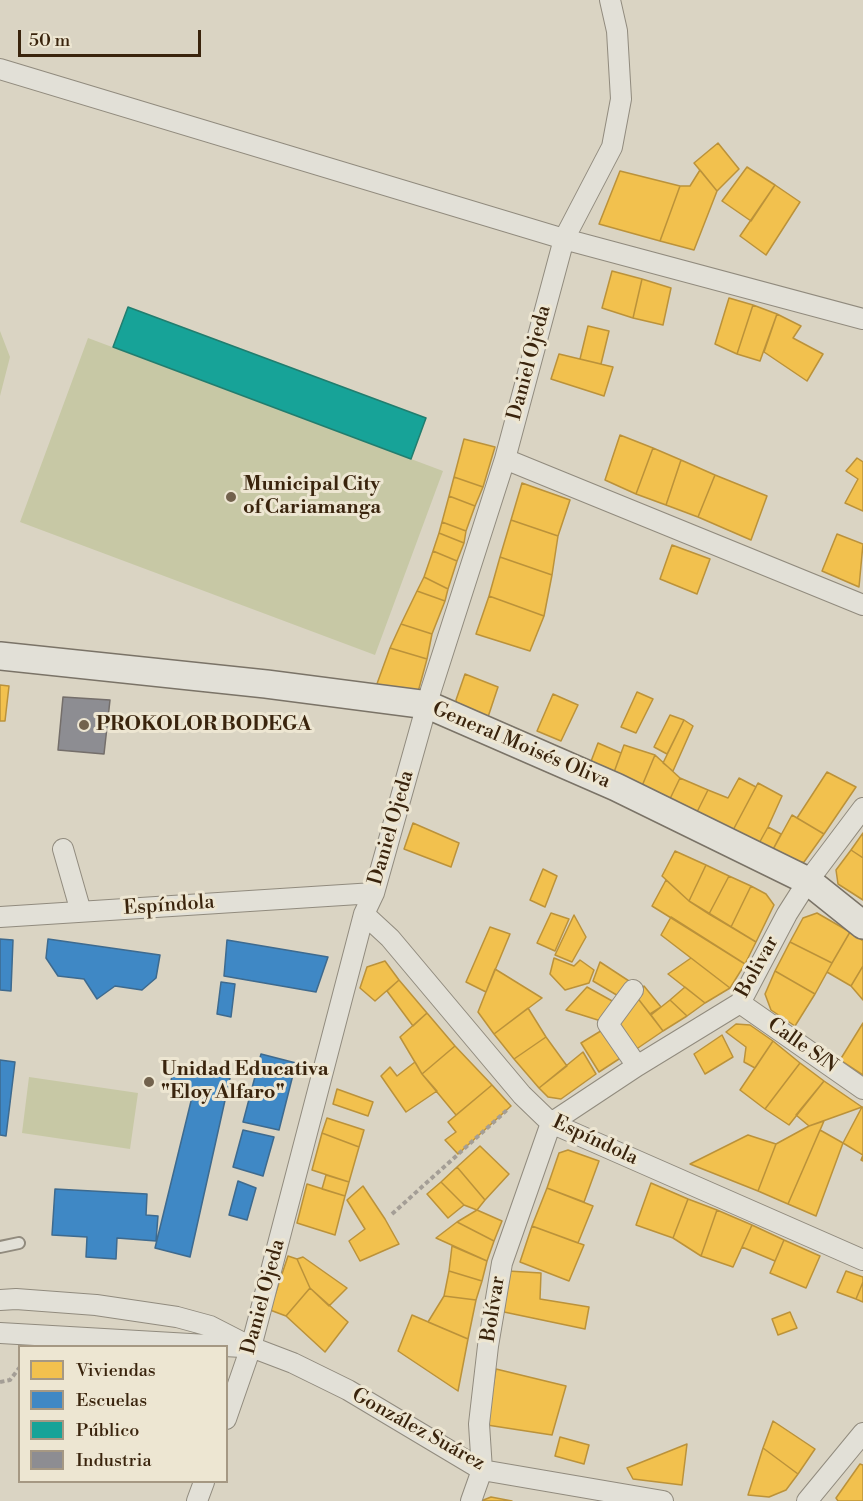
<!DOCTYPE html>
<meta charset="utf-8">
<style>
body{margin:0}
#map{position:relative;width:863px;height:1501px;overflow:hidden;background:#dad4c3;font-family:"Libre Bodoni",serif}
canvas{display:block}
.legend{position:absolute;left:18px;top:1345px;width:210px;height:138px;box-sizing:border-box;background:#ede6d2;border:2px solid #a59883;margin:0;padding:8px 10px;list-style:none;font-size:18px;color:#3a240d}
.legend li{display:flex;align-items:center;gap:12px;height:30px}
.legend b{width:30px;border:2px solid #a59883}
.scale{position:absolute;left:18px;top:30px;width:183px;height:27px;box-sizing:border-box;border:3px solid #3a240d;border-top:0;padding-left:8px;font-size:18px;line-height:21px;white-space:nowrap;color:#3a240d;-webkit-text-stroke:4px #ede6d2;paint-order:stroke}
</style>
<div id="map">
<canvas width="863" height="1501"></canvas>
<ul class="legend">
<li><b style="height:16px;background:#f2c14e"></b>Viviendas</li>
<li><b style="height:16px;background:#3f88c5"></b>Escuelas</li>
<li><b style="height:16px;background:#17a398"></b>Público</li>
<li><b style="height:16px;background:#8d8d92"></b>Industria</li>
</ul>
<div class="scale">50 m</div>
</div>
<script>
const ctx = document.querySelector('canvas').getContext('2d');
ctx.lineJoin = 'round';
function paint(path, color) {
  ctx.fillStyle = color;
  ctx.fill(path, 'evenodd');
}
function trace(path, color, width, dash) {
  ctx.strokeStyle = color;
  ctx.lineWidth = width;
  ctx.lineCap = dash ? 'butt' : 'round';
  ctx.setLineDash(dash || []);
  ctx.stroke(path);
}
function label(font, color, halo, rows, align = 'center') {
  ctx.font = font + ' "Libre Bodoni",serif';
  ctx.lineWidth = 6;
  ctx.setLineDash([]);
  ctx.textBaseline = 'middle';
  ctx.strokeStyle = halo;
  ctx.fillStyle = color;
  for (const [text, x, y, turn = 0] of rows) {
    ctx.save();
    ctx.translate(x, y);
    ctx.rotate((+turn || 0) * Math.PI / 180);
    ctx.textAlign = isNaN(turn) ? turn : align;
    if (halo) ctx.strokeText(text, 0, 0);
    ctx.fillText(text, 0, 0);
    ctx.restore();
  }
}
paint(new Path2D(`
 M0 331 10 357 0 396Z
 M88 338 443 471 375 655 20 522Z
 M29 1077 138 1093 130 1149 22 1133Z`), '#c7c8a5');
const homes = new Path2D(`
 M718 143 739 169 717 191 694 163Z
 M747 167 775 185 751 221 722 201Z
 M700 170 717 191 694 250 660 241 680 186H690Z
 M620 171 680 186 660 241 599 224Z
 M775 185 800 202 766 255 740 236Z
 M612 271 642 279 633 318 602 308Z
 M642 279 671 288 663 325 633 318Z
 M729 298 753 305 737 354 715 344Z
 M753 305 777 314 760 361 737 354Z
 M777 314 801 326 793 338 823 354 807 381 764 352Z
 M588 326 609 331 601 364 580 359Z
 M559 354 613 367 604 396 551 379Z
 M620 435 653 448 636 494 605 480Z
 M464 439 495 447 483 487 454 477Z
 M653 448 681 460 666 505 636 494Z
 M857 458 863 462V511L845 503 858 479 846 471Z
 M681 460 715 475 698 517 666 505Z
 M715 475 767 496 751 540 698 517Z
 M454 477 483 487 475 506 449 496Z
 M522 483 570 500 558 536 511 520Z
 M449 496 475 506 466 531 442 522Z
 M511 520 558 536 552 575 500 557Z
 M442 522 466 531 464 543 439 533Z
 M439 533 464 543 457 561 433 551Z
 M837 534 863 544 859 587 822 571Z
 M672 545 710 559 697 594 660 579Z
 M433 551 457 561 448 589 424 577Z
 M500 557 552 575 544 616 489 596Z
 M424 577 448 589 445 601 417 591Z
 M417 591 445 601 432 634 401 624Z
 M489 596 544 616 530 651 476 634Z
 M401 624 432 634 427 659 390 648Z
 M390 648 427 659 418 692H374Z
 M465 674 498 687 486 723 458 712 456 700Z
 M0 685 9 686 5 721H0Z
 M637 692 653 699 636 733 621 727Z
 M553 694 578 705 561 741 537 731Z
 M670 715 684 720 667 754 654 747Z
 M684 720 693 726 673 771 663 763Z
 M598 743 621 753 613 775 590 764Z
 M624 745 655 755 642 786 613 775Z
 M655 755 680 778 667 805 639 793Z
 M827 772 856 787 824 834 797 818Z
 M680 778 708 790 694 818 667 805Z
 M739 778 756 787 731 834 694 818 708 790 728 798Z
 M758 783 782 796 768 827 757 847 731 834Z
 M792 815 824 834 804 862 791 864 770 855Z
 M413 823 459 843 451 867 404 849Z
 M768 827 781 834 770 855 757 847Z
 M863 833V858L851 850Z
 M851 850 863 858V900L838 884 836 870Z
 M675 851 706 865 689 901 662 876Z
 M706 865 729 876 709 914 689 901Z
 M543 869 557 876 545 907 530 900Z
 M729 876 751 886 731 927 709 914Z
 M666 880 689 901 756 942 745 964 652 906Z
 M751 886 766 894 774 905 756 942 731 927Z
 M551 913 569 919 555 951 537 943Z
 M817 913 850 932 832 963 790 942 803 918Z
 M574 915 586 937 572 962 555 955Z
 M671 917 745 964 730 988 661 935Z
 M490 927 510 934 486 992 466 982Z
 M850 932 863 941V966L851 986 827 972Z
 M790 942 832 963 815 994 775 971Z
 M554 958 574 966 580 960 594 970 589 983 565 990 550 974Z
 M691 958 730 988 705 1003 668 974Z
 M385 961 399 980 375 1001 360 988 367 967Z
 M600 962 629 981 620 997 593 981Z
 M863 966V1000L851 986Z
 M495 969 542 998 494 1034 478 1012Z
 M775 971 815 994 795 1026 771 1010 765 994Z
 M399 980 427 1013 413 1026 387 991Z
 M644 986 661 1007 650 1014 636 996Z
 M587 987 614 1002 601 1021 566 1010Z
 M685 987 705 1003 687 1016 670 1000Z
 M636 996 663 1031 635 1050 619 1026Z
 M670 1000 687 1016 663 1031 651 1015Z
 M528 1008 546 1037 514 1059 494 1034Z
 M427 1013 455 1046 422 1074 400 1037Z
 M863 1023V1075L840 1060Z
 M736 1024 750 1025 773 1041 755 1068 744 1062 746 1047 726 1032Z
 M604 1029 622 1057 599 1072 581 1043Z
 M722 1035 733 1057 705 1074 694 1054Z
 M546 1037 567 1066 539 1088 514 1059Z
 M773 1041 800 1063 765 1109 740 1090Z
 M455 1046 492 1085 456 1115 422 1074Z
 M583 1052 596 1074 561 1099 548 1097 539 1088Z
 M415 1062 422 1074 437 1091 406 1112 381 1076 390 1067 397 1076Z
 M800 1063 824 1081 789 1125 765 1109Z
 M824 1081 862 1107 809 1126 796 1115Z
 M492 1085 511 1106 458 1154 445 1140 456 1132 448 1122Z
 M337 1089 373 1102 368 1116 333 1104Z
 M862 1107H863V1161L861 1160 863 1155 843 1143Z
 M327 1118 364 1130 359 1147 322 1133Z
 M824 1121 788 1204 758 1191 776 1144 809 1126Z
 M820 1130 843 1143 816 1216 788 1204Z
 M322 1133 359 1147 349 1182 312 1170Z
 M748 1135 776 1144 758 1191 690 1164Z
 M480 1146 509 1174 485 1200 457 1167Z
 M568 1150 599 1161 584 1202 547 1188 559 1153Z
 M457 1167 485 1200 477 1210 464 1205 441 1182Z
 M326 1175 349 1182 345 1196 322 1189Z
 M441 1182 464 1205 448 1218 427 1194Z
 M651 1183 688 1199 673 1238 636 1225Z
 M307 1184 345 1196 335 1235 297 1223Z
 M363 1186 385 1219 399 1244 360 1261 349 1241 365 1229 347 1200Z
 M547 1188 593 1206 578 1243 532 1226Z
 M688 1199 717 1210 701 1256 673 1238Z
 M477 1210 502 1221 494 1241 457 1222Z
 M717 1210 752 1225 733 1267 701 1256Z
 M457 1222 494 1241 487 1261 436 1238Z
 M752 1225 784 1240 775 1261 742 1247Z
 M532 1226 584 1245 569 1281 520 1262Z
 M784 1240 820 1256 806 1288 770 1273Z
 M452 1246 487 1261 482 1281 449 1271Z
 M288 1256 297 1259 310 1288 286 1316 270 1310Z
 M303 1257 347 1288 329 1306 310 1288 297 1259Z
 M449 1271 482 1281 476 1300 444 1296Z
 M508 1271 541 1273 540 1299 589 1307 585 1329 504 1312Z
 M846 1271 863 1277V1282L856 1299 837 1292Z
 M863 1282V1302L856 1299Z
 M310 1288 348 1322 325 1352 286 1316Z
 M444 1296 476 1300 468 1339 428 1322Z
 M790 1312 797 1328 778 1335 772 1319Z
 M412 1315 468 1339 458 1391 398 1351Z
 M496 1369 566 1386 552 1435 487 1425Z
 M773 1421 815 1449 798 1474 763 1448Z
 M560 1437 589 1445 584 1464 555 1456Z
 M687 1444 682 1485 633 1479 627 1468Z
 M763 1448 798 1474 786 1490 769 1497 748 1495Z
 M860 1464 863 1465V1501H838L836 1498Z
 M491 1497 512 1501H481Z`);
paint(homes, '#f2c14e');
trace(homes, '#bb923a', 1.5);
const schools = new Path2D(`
 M0 939 13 940 11 991 0 990Z
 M48 939 160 955 156 978 142 990 115 986 97 999 84 979 58 976 46 958Z
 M227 940 328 957 316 992 224 976Z
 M221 982 235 984 231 1017 217 1014Z
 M261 1054 296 1063 279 1130 243 1122Z
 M0 1060 15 1062 6 1136 0 1135Z
 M174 1068 230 1078 190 1257 155 1248 194 1089 170 1085Z
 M243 1130 274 1137 263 1176 233 1167Z
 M238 1181 256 1188 247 1220 229 1215Z
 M55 1189 147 1194 146 1215 158 1216 156 1241 117 1238 116 1259 86 1257 87 1237 52 1235Z`);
paint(schools, '#3f88c5');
trace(schools, '#3e6a8e', 1.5);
const public = new Path2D(`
 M128 307 426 418 411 459 113 347Z`);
paint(public, '#17a398');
trace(public, '#227d6e', 1.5);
const industry = new Path2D(`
 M63 697 110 700 104 754 58 750Z`);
paint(industry, '#8d8d92');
trace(industry, '#746e6a', 1.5);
const lane = new Path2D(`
 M0 1247 19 1243`);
const street = new Path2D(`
 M0 69 564 239 863 319
 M505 459 863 605
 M63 849 81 912
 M364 914 390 938 522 1095 551 1123 863 1260
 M0 917 374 893
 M633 990 608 1024 637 1066
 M740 1003 863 1089
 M551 1123 637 1066 740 1003 787 914 808 881 863 808
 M0 1300 16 1299 96 1305 177 1317 210 1326 251 1347 293 1363 348 1390 482 1470 663 1501
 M0 1333 242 1347
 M226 1419 251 1347 260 1313 364 914 374 893 431 690 505 459 564 239 612 147 621 99 617 31 610 0
 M197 1501 204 1482
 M471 1501 482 1470 479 1424 488 1346 502 1263 551 1123
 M807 1501 863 1433`);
const secondary = new Path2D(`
 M0 656 266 684 428 705 616 787 808 881 863 925`);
trace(lane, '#918b7e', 14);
trace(street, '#918b7e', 22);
trace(secondary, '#7a7367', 30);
trace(new Path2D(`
 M392 1214 507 1110
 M0 1382 10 1380 20 1367`), '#a49e96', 4, [4.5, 3]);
trace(lane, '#e2e0d7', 10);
trace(street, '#e2e0d7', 20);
trace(secondary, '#e2e0d7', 27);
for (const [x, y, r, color] of [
 [231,497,6,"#72624d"],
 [84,725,6,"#72624d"],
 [149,1082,6,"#72624d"]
]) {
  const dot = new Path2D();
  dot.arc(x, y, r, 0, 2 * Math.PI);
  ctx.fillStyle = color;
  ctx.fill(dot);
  trace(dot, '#ede6d2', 2);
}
label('20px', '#3a240d', '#ede6d2', [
 ["Daniel Ojeda",530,363,-75],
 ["General Moisés Oliva",521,746,23],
 ["Daniel Ojeda",392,828,-74],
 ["Espíndola",169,906,-4],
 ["Bolivar",758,967,-61],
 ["Calle S/N",802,1046,35],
 ["Espíndola",595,1141,25],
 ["Daniel Ojeda",264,1297,-75],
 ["Bolívar",494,1309,-81],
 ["González Suárez",418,1430,29]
]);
label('bold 20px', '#3a240d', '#ede6d2', [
 ["Municipal City",243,485],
 ["of Cariamanga",243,508],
 ["PROKOLOR BODEGA",96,725],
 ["Unidad Educativa",161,1070],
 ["\"Eloy Alfaro\"",161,1093]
], 'left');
</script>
